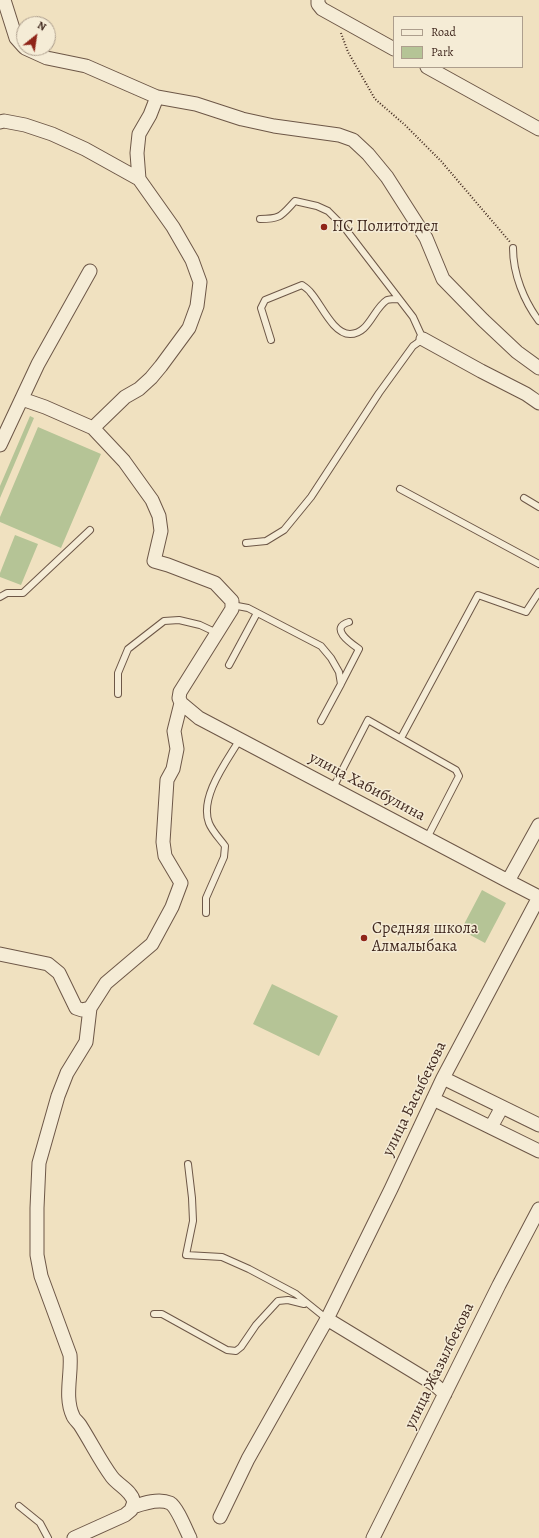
<!DOCTYPE html>
<meta charset="utf-8">
<style>
body{margin:0}
#map{position:relative;width:539px;height:1538px;overflow:hidden;background:#f0e1c0;font-family:Alegreya,serif}
canvas{display:block}
.legend{position:absolute;left:393px;top:16px;width:130px;height:52px;box-sizing:border-box;background:#f5ecd6;border:1px solid #ad9e8d;margin:0;padding:5px 7px;list-style:none;font-size:12px;color:#41291f}
.legend li{display:flex;align-items:center;gap:8px;height:20px}
.legend b{width:20px;border:1px solid #ad9e8d}
.north{position:absolute;left:16px;top:16px;width:40px;height:40px;box-sizing:border-box;background:#f5ecd6;border:1px solid #ad9e8d;border-radius:50%;rotate:30deg;font-size:11px;font-weight:700;line-height:16px;text-align:center;color:#41291f}
.north::after{content:'';display:block;margin:auto;width:14px;height:18px;background:#8f2418;clip-path:polygon(50% 0,100% 100%,50% 72%,0 100%)}
</style>
<div id="map">
<canvas width="539" height="1538"></canvas>
<ul class="legend">
<li><b style="height:5px;background:#f5ecd6"></b>Road</li>
<li><b style="height:11px;background:#b5c496"></b>Park</li>
</ul>
<div class="north">N</div>
</div>
<script>
const ctx = document.querySelector('canvas').getContext('2d');
ctx.lineJoin = 'round';
function paint(path, color) {
  ctx.fillStyle = color;
  ctx.fill(path, 'evenodd');
}
function trace(path, color, width, dash) {
  ctx.strokeStyle = color;
  ctx.lineWidth = width;
  ctx.lineCap = dash ? 'butt' : 'round';
  ctx.setLineDash(dash || []);
  ctx.stroke(path);
}
function label(font, color, halo, rows, align = 'center') {
  ctx.font = font + ' Alegreya,serif';
  ctx.lineWidth = 3;
  ctx.setLineDash([]);
  ctx.textBaseline = 'middle';
  ctx.strokeStyle = halo;
  ctx.fillStyle = color;
  for (const [text, x, y, turn = 0] of rows) {
    ctx.save();
    ctx.translate(x, y);
    ctx.rotate((+turn || 0) * Math.PI / 180);
    ctx.textAlign = isNaN(turn) ? turn : align;
    if (halo) ctx.strokeText(text, 0, 0);
    ctx.fillText(text, 0, 0);
    ctx.restore();
  }
}
paint(new Path2D(`
 M30 416 34 418 0 498V486Z
 M38 427 101 454 61 548 0 522V517Z
 M15 535 38 544 21 585 0 577V573Z
 M482 890 506 903 485 943 461 930Z
 M272 984 338 1016 319 1056 253 1024Z`), '#b5c496');
const service = new Path2D(`
 M513 248C513 274 524 301 539 321
 M271 340 261 308 265 300 302 285C305 287 309 290 311 293 321 304 333 334 350 334 369 334 373 309 387 300 390 299 396 299 399 299
 M400 489 539 564
 M524 498 539 507
 M246 543 266 541 284 530 311 497 379 393 413 346 423 339 413 317 344 227 328 211 317 206 295 201C281 216 281 219 260 219
 M0 597 7 593H23L90 530
 M232 605 248 608 321 646 331 658 339 672 341 684 321 721
 M229 665 257 613
 M341 684 359 649C352 644 328 628 349 622
 M118 694V673L128 649 164 621 179 620 200 625 217 633
 M401 738 478 595 526 612 539 592
 M333 788 368 720 456 770 459 776 427 838
 M206 913V898L224 857 225 846C220 839 212 831 209 823 199 797 227 761 240 739
 M188 1164 192 1198 193 1221 186 1255 222 1257 249 1269 296 1294 327 1319
 M154 1314H162L227 1350 236 1351 241 1347 256 1325 278 1301 288 1300 304 1304
 M19 1506 40 1523 48 1538`);
const minor = new Path2D(`
 M4 0 16 38 24 47
 M318 0V4L322 9 394 49
 M25 48 47 58 86 66 157 97 196 104 242 119 274 126 339 135 353 140 368 154 387 177 426 238 443 279 483 320 517 352 539 368
 M427 67 539 129
 M0 122 4 121 25 125 52 134 85 149 139 179 173 227 192 260 200 282 197 306 189 328 161 366 151 378 139 389 125 397 93 428
 M139 179 137 153 139 134 150 115 157 97
 M423 339 481 371 526 394 539 403
 M22 399 45 407 93 428 124 461 152 500 159 516 161 531 154 561 168 565 215 583 232 601V609L180 692 179 698 181 703 174 731 177 749 173 769 167 780 163 842 165 856 181 883 172 907 152 944 106 983 90 1008 86 1042 67 1073 58 1096 39 1163 37 1208V1255L41 1276 70 1355C72 1374 64 1397 73 1416 74 1419 78 1422 80 1425 91 1442 100 1461 112 1477 119 1486 131 1490 134 1502L131 1510 125 1515 74 1538
 M0 445 38 364 90 271
 M181 703 199 718 508 881 539 897
 M508 881 539 825
 M0 954 48 964 59 973 76 1008 82 1010 90 1008
 M443 1078 539 1125
 M433 1099 539 1151
 M491 1127 502 1107
 M327 1319 434 1384 445 1394
 M133 1507C144 1503 159 1498 170 1503 177 1507 186 1530 190 1538
 M220 1517 248 1459 327 1319 391 1189 443 1078 539 897
 M373 1538 499 1285 539 1209`);
trace(service, '#6d5747', 8);
trace(minor, '#6d5747', 15);
trace(new Path2D(`
 M341 33 348 52 375 99 405 125 441 161 510 242`), '#41291f', 2, [1, 2]);
trace(service, '#f5ecd6', 6);
trace(minor, '#f5ecd6', 13);
for (const [x, y, r, color] of [
 [324,227,4,"#8f2418"],
 [364,938,4,"#8f2418"]
]) {
  const dot = new Path2D();
  dot.arc(x, y, r, 0, 2 * Math.PI);
  ctx.fillStyle = color;
  ctx.fill(dot);
  trace(dot, '#f5ecd6', 1.5);
}
label('16px', '#41291f', '#f5ecd6', [
 ["ПС Политотдел",332,227],
 ["Средняя школа",372,929],
 ["Алмалыбака",372,947]
], 'left');
label('16px', '#41291f', '#f5ecd6', [
 ["улица Хабибулина",367,787,28],
 ["улица Басыбекова",415,1099,-64],
 ["улица Жазылбекова",440,1366,-64]
]);
</script>
